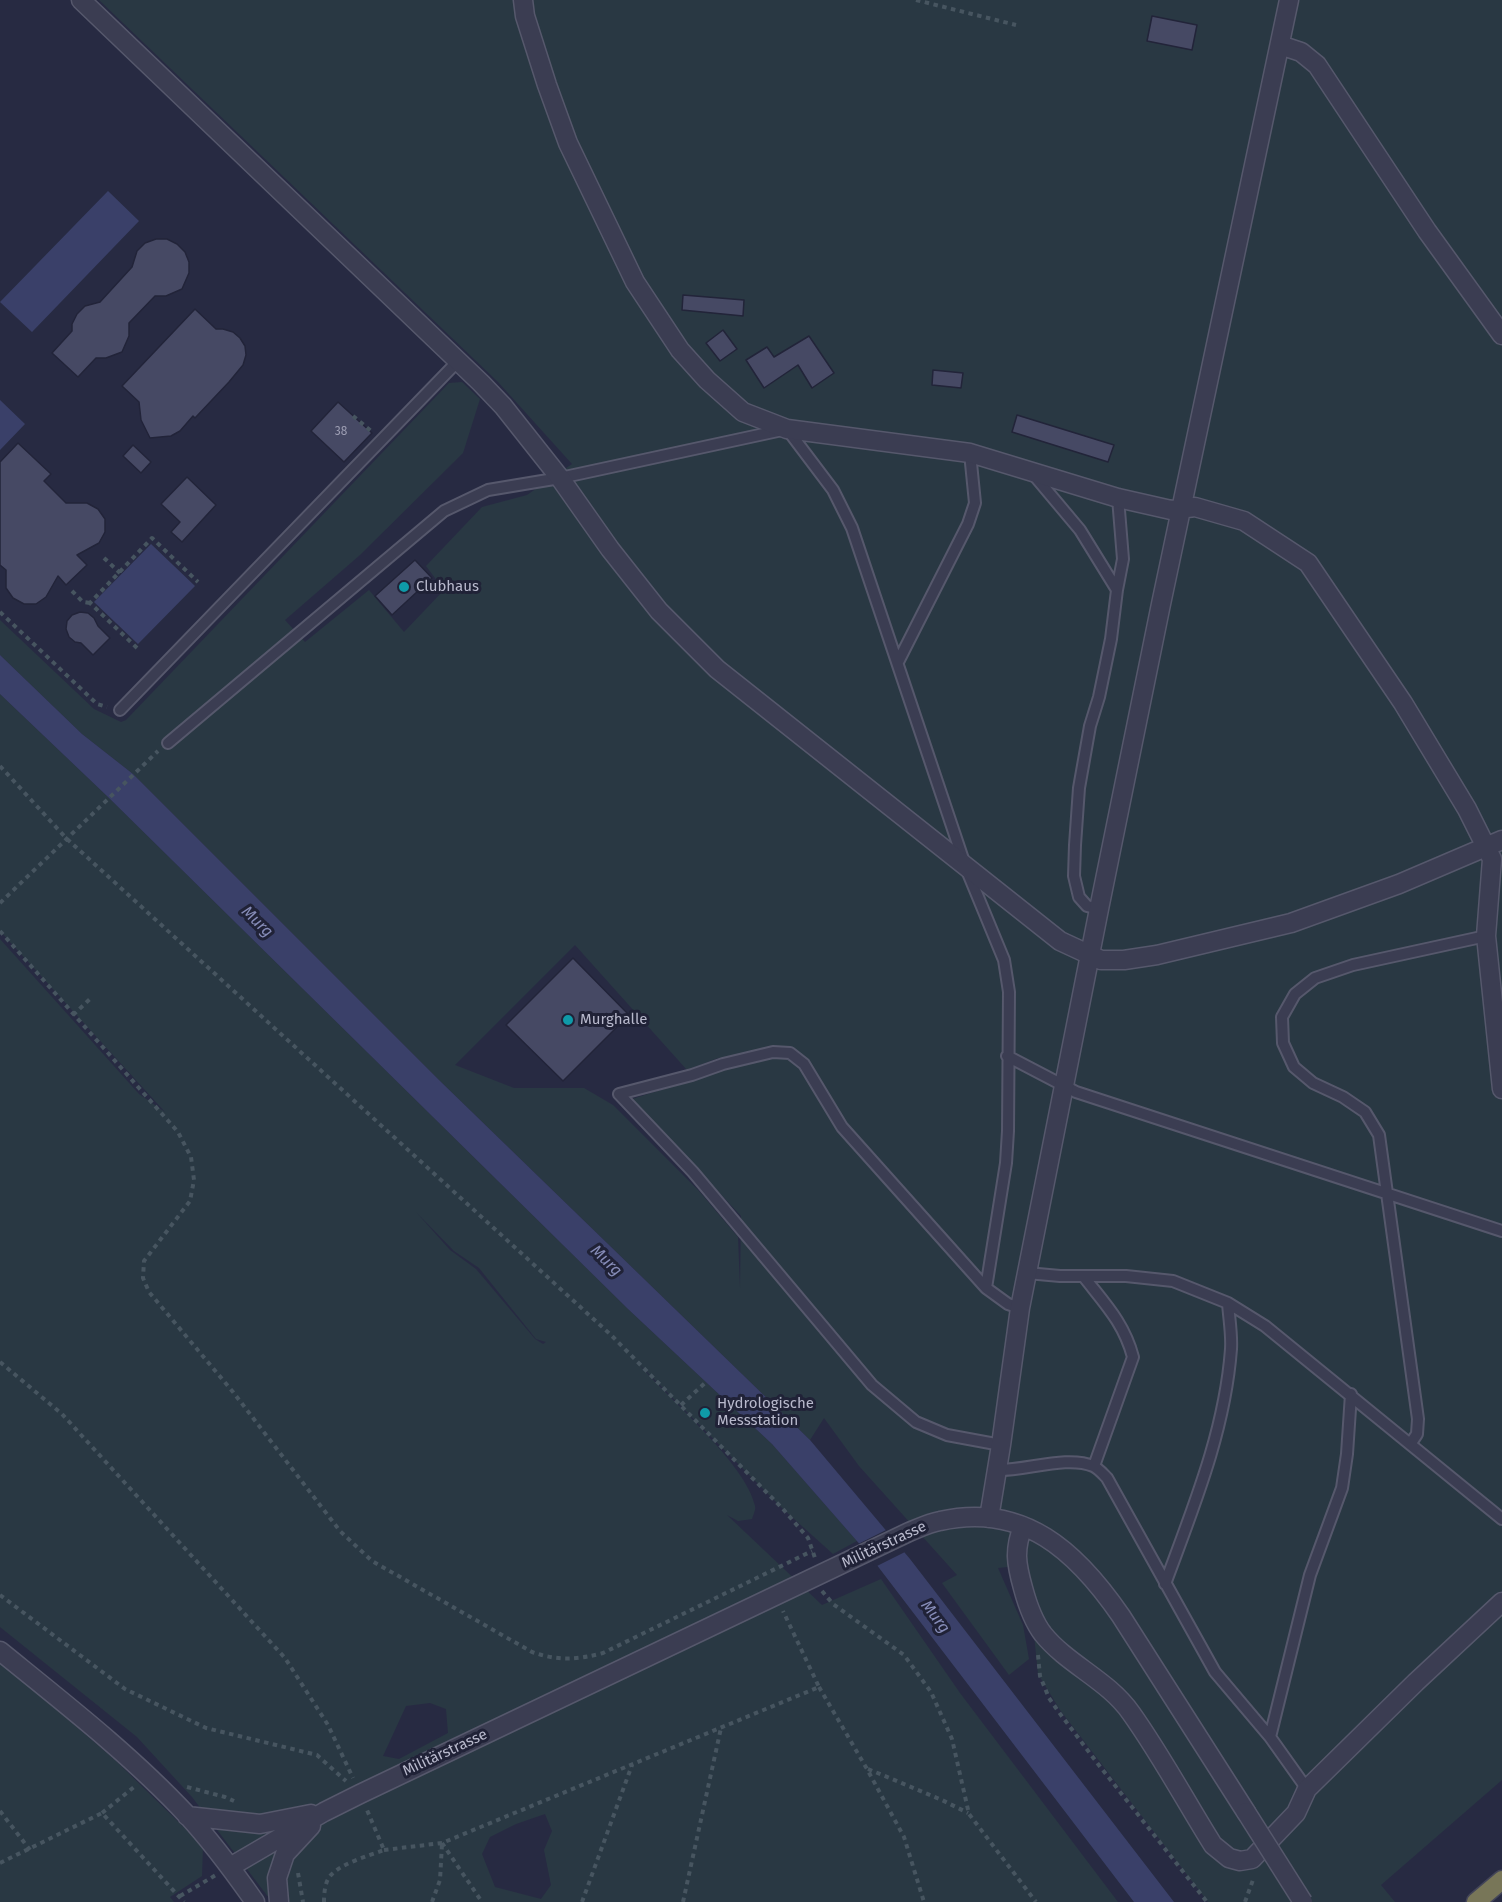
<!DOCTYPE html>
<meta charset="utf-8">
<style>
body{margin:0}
canvas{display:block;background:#272a42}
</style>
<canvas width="1502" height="1902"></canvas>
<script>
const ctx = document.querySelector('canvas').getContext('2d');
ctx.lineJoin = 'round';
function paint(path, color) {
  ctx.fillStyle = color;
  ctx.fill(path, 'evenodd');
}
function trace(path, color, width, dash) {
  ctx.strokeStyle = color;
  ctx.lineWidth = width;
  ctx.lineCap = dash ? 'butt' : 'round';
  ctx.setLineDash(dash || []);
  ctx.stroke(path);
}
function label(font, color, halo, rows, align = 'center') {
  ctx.font = font + ' "Fira Sans",sans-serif';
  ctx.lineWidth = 6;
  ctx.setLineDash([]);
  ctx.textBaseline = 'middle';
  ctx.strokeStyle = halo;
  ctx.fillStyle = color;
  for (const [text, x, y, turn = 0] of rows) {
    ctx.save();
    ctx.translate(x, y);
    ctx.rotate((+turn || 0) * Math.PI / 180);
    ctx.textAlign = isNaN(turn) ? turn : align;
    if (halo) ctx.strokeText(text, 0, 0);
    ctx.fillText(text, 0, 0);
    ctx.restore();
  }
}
paint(new Path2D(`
 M99 0H1502V1780L1381 1885 1395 1902H1208L1060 1710 1038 1674 1027 1565 998 1568 1023 1625 1029 1659 1009 1675 942 1583 957 1575 859 1466 824 1418 810 1440 439 1080 133 774 82 734 0 655V620L94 709 121 722 126 720 449 383 462 382 480 399 463 453 360 555 285 620 305 642 369 590 404 632 444 590 426 566 482 507 527 495 572 464 498 382ZM575 945 687 1070 718 1058 727 1069 632 1099 741 1216 740 1288 738 1237 699 1191 613 1105 584 1088H514L455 1065Z
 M0 694 108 797 628 1309 772 1444 857 1541 833 1554 783 1509 638 1363C667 1398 746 1463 755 1506 756 1510 753 1515 752 1519L738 1521 727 1515 822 1605 881 1579 960 1693 1118 1902H272L192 1797 137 1737 0 1627V939L139 1094 165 1112 0 931ZM416 1212 454 1251 479 1268 536 1339 546 1342 543 1344 535 1339 476 1269 450 1250ZM430 1703 446 1709 448 1733 399 1759 383 1756 406 1706ZM545 1814 552 1831 544 1850 551 1885 541 1899 495 1887 482 1854 490 1837 516 1824Z
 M0 1661 114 1759 203 1846 202 1876 170 1897 174 1902H0Z`), '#293843');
paint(new Path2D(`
 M108 191 139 221 32 332 0 302Z
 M0 400 25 424 0 450Z
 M151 544 195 586 138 644 94 602Z
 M0 655 82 734 133 774 439 1080 810 1440 910 1559 1174 1902H1134L870 1556 772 1444 628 1309 108 797 0 694Z`), '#3a4069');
paint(new Path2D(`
 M888 1529 907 1551 875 1567 856 1545Z`), '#272a42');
const building = new Path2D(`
 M1152 16 1197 25 1192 50 1147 41Z
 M156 239H167L177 244 185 252 189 262V273L182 289 166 296H155L129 323V336L122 352 106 358H96L78 377 52 353 72 331V324L77 314 85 306 100 302 132 267 137 251 145 243Z
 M683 295 744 300 743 316 682 310Z
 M195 309 216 329H223L233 332 240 338 245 346 246 355 243 365 229 382 195 418 193 416 180 431 171 436 150 438 141 420 139 402 122 386Z
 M723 330 737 349 720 361 706 343Z
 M809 336 834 373 812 388 798 365 764 388 746 360 767 347 774 357Z
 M933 370 963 373 961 388 932 385Z
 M338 402 372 433 344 462 311 431Z
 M1017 415 1114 445 1108 462 1012 432Z
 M18 443 51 474 44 481 66 503H87L98 509 105 519V532L99 543 77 555 87 565 66 585 58 576 46 597 36 604H24L13 598 6 588V570L0 565V462Z
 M133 445 151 462 141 473 123 456Z
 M187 477 216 505 182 542 171 532 180 522 161 504Z
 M415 560 432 578 392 615 375 596Z
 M80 612 88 613 94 618 98 626 110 638 93 655 81 643 75 642 69 637 66 629 67 621 72 615Z
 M573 958 629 1015 563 1081 506 1025Z`);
paint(building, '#464964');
trace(building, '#222439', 1.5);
const service = new Path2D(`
 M1033 474 1080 530 1117 590 1111 639 1099 697 1090 726 1079 788 1075 845 1074 876 1079 897 1087 906 1099 909
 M1117 590 1123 559 1118 498
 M898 662 968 524 975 503 970 453
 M120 710 459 360
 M168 743 444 511 488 490 560 478 787 429 833 490 852 528 966 868 1004 960 1009 992 1008 1131 1006 1163 986 1288 1008 1304 1020 1308
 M1007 1056 1076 1092 1502 1231
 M1027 1273 1060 1276H1126L1173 1281 1228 1303 1265 1326 1502 1519
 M1084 1277C1105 1304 1124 1323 1133 1357L1094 1466
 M986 1288 842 1127 804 1064 790 1053 773 1052 723 1064 692 1075 619 1094 693 1172 872 1385 916 1422 947 1435 1001 1445
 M1411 1443 1417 1434 1418 1419 1379 1135 1365 1112 1343 1097 1313 1083 1294 1067 1283 1043 1282 1017 1295 994 1315 978 1353 965 1486 936
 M997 1470C1025 1471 1067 1455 1093 1466 1098 1468 1103 1474 1107 1478L1215 1672 1270 1737 1307 1789
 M1165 1584C1193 1508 1225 1431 1231 1349 1232 1334 1229 1318 1228 1303
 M1270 1737 1310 1575 1342 1488 1347 1454 1351 1394`);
const minor = new Path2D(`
 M81 0 481 383 503 406 560 478 610 549 659 611 717 669 1060 941 1101 960H1124L1157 955 1291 923 1399 884 1502 840
 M523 0 525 16 547 85 568 143 635 282 680 350 707 380 743 412 787 429 970 453 1118 498 1171 510 1195 507 1244 521 1308 563 1403 703 1467 809 1492 859 1486 936 1502 1089
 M1280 45 1301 52 1317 65 1427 231 1502 335
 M989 1518 1001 1445 1020 1308 1099 909 1161 604 1289 0
 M1023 1526C1014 1550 1016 1563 1023 1588 1027 1603 1033 1621 1043 1634 1068 1665 1108 1680 1131 1713 1161 1755 1186 1802 1213 1845L1229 1858 1240 1861 1252 1859 1296 1813 1307 1789 1416 1682 1502 1602
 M0 1651C64 1703 131 1755 187 1815 212 1842 234 1872 255 1902
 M187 1816 260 1824 311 1814
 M230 1867 324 1812 360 1794 909 1532C919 1528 929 1523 940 1521 1024 1502 1077 1552 1121 1616L1246 1812
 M279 1902 277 1878 285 1854 311 1826`);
const motorway = new Path2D(`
 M1476 1902 1502 1880`);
trace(service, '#56586c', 14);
trace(minor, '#56586c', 21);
trace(motorway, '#434559', 21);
trace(new Path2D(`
 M916 0 1016 25
 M353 416 371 431
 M104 558 120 573
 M72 591 83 602 90 603
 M0 612 97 704 107 707
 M137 648 90 603 152 538 198 582
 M0 766 66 838 611 1335 783 1509 808 1538 815 1558
 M0 903 158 751
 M0 931 178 1132 191 1157 194 1180 190 1201 144 1261 143 1278 149 1292 233 1392 340 1531 372 1561 532 1652C558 1661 576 1660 603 1653L812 1551
 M73 1015 90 999
 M0 1362 62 1414 285 1658 328 1725 353 1778
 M681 1405 706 1382
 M822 1591 833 1604 904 1655 931 1692 952 1739 969 1814 1036 1902
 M0 1595 125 1689 206 1728 317 1755 346 1781
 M1038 1655 1040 1676 1049 1698 1058 1711 1098 1764 1207 1902
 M819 1687 867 1769 904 1837 924 1902
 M868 1769 942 1800 968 1813
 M187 1787 225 1797 234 1801
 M0 1811 30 1850
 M102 1813 134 1787
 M442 1843 482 1902
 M384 1850 442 1843 819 1687 783 1611
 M0 1863 102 1813 184 1902
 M298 1873 303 1902
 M180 1896 216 1875
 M324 1902C324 1893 325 1881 331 1875 342 1863 368 1856 384 1850L367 1810
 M432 1902 440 1880 442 1844
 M582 1902 632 1765
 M683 1902 721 1728
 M1245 1902 1254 1877`), '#475560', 4, [4.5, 4.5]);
trace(service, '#3b3d52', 10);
trace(minor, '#3b3d52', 18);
trace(motorway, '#787658', 18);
const minorBridge = new Path2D(`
 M1246 1812 1303 1902`);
trace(minorBridge, '#56586c', 21, []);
trace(minorBridge, '#3b3d52', 18);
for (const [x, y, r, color] of [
 [404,587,6,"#0f9aa8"],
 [568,1020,6,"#0f9aa8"],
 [705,1413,6,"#0f9aa8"]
]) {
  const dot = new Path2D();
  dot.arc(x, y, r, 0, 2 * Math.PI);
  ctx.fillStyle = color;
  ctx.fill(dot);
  trace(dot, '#202237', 2);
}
label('12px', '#9c9db2', null, [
 ["38",341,432]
]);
label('15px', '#b8b9cc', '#202237', [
 ["Clubhaus",416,587],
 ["Murghalle",580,1020],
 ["Hydrologische",717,1404],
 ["Messstation",717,1421]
], 'left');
label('15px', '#b8b9cc', '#202237', [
 ["Militärstrasse",884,1545,-25],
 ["Militärstrasse",445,1753,-25]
]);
label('italic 16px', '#868cb8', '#202237', [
 ["Murg",257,922,44],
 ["Murg",606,1261,44],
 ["Murg",935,1617,53]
]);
</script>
